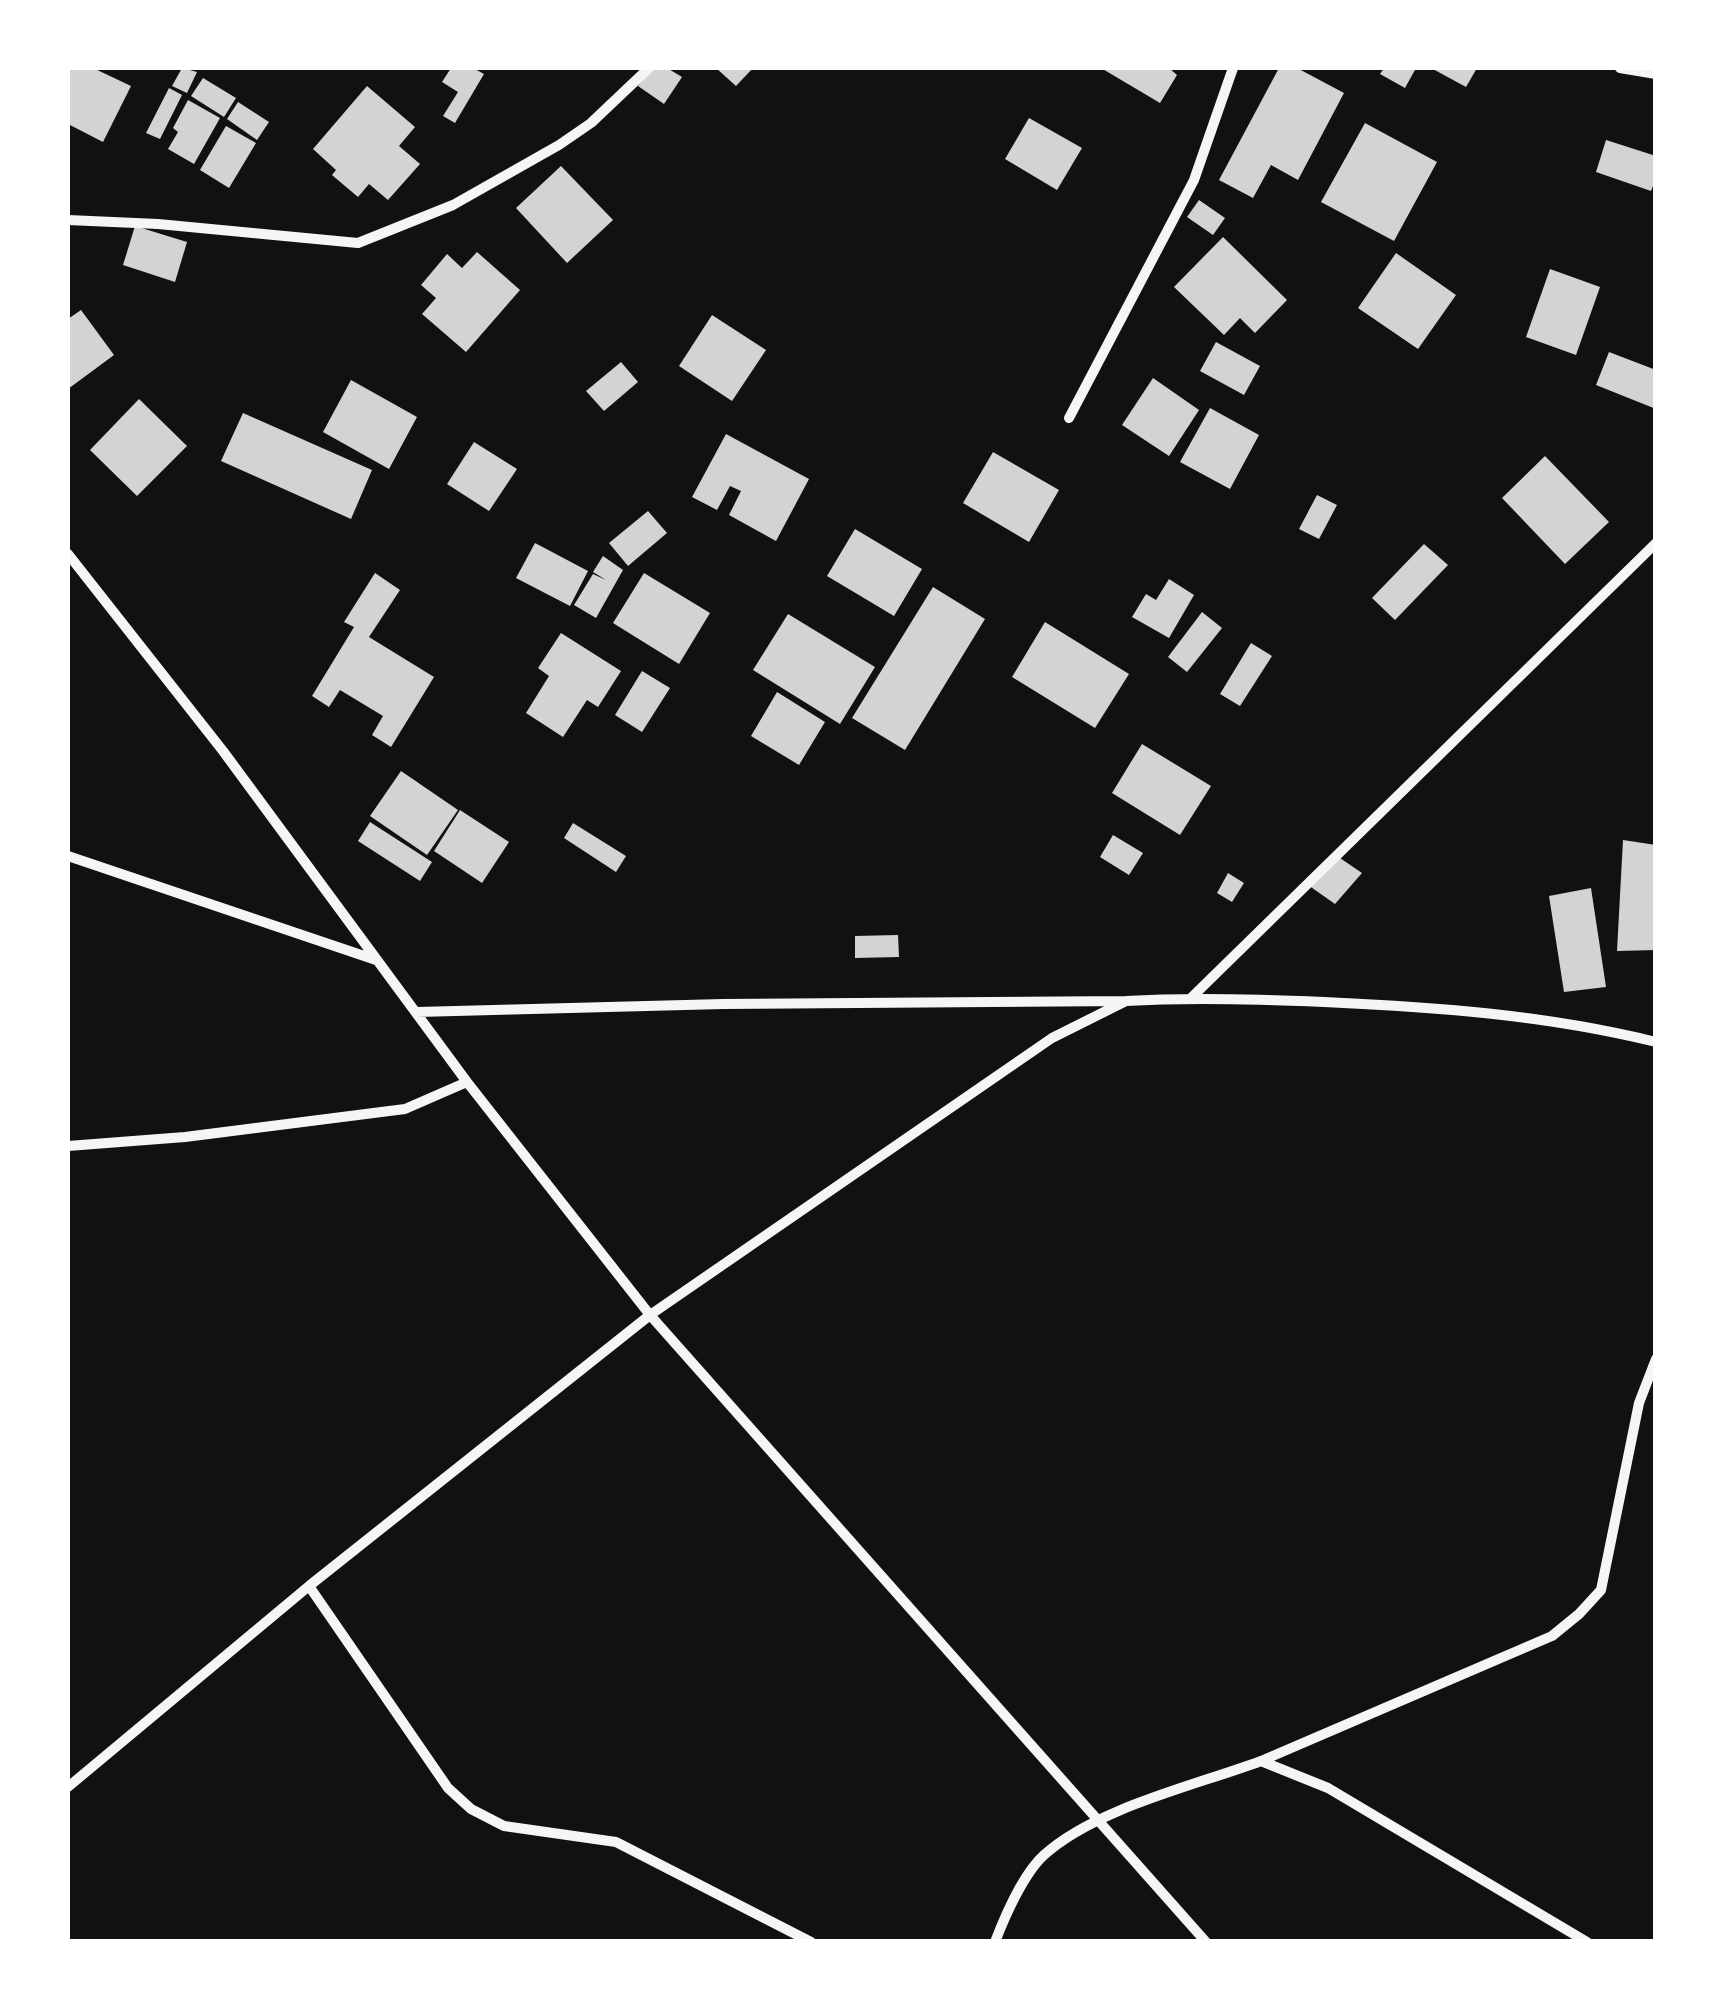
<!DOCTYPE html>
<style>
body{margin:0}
#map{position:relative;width:1723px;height:2009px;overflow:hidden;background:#111;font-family:"PT Sans Narrow",sans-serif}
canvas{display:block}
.frame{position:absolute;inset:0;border:70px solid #fff;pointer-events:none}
</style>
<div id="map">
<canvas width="1723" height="2009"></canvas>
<div class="frame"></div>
</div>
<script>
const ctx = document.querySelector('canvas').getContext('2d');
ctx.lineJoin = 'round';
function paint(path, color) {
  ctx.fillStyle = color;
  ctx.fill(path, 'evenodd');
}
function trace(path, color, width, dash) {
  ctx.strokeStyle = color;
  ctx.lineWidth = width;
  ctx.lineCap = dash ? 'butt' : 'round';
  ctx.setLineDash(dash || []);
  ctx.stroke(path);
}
paint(new Path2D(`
 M68 68H93L131 86 103 142 68 124Z
 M182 68 197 72 187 93 172 86Z
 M451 68H473L484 74 455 123 443 116 458 92 442 82Z
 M652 68H667L682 77 664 104 638 86Z
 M716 68H753L736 86Z
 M1101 68H1169L1177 75 1160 103Z
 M1279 68H1297L1344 93 1298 180 1271 165 1253 198 1219 180Z
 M1384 68H1416L1405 88 1380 74Z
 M1431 68H1477L1466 87Z
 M203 78 236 98 224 117 191 96Z
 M367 86 415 127 399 146 420 164 388 200 369 184 358 197 332 175 336 170 313 149Z
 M169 88 182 95 160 139 146 133Z
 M188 100 220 118 194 164 168 149 178 132 173 128Z
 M238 102 269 122 257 140 227 119Z
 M1029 118 1082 148 1057 190 1005 159Z
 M1365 123 1437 162 1394 241 1321 202Z
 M226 126 256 143 229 188 200 170Z
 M1606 140 1656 156V178L1651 191 1596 172Z
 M561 166 613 220 567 263 516 208Z
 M1199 200 1225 218 1213 235 1187 217Z
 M135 226 187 242 175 282 123 265Z
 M1223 237 1287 300 1255 333 1240 318 1224 335 1174 287Z
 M477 252 520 290 466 352 422 314 436 298 421 285 447 254 462 268Z
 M1396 253 1456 295 1418 349 1358 308Z
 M1550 269 1600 287 1576 355 1526 337Z
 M81 310 114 355 68 389V319Z
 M712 315 766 350 732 401 679 366Z
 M1216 342 1260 366 1244 395 1200 371Z
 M1609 352 1656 370V409L1596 385Z
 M621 362 638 382 604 411 586 391Z
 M1153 378 1199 410 1169 456 1122 425Z
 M351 380 417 417 389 469 323 432Z
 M139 399 187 446 137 496 90 450Z
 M1210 408 1259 435 1230 489 1180 462Z
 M243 413 372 470 351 519 221 461Z
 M726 434 809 479 776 541 729 515 741 491 730 486 717 510 692 497Z
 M474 442 517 469 489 511 447 484Z
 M993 452 1059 490 1029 542 963 503Z
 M1545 456 1609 522 1565 564 1502 498Z
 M1317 495 1337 505 1319 539 1299 529Z
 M648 511 667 533 628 566 609 543Z
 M855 529 922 569 894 616 827 576Z
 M535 543 588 571 570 606 516 578Z
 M1424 544 1448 565 1395 620 1372 598Z
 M603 556 623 570 596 618 574 605 593 574 606 580 593 572Z
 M375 573 400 590 369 637 434 677 391 747 372 735 383 716 340 690 329 707 312 696 354 627 344 622Z
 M644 573 710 613 679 664 613 623Z
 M1169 579 1194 595 1169 638 1132 617 1146 594 1156 600Z
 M933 587 985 619 905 750 852 718Z
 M1202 612 1222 628 1187 672 1168 657Z
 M788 614 875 667 840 724 753 670Z
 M1045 622 1129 674 1095 728 1012 677Z
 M561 633 621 671 598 707 587 700 563 737 526 713 549 676 538 668Z
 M1251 643 1272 656 1240 706 1220 694Z
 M642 671 670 688 642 732 615 715Z
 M777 692 825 722 799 765 751 736Z
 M1142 744 1211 786 1180 835 1112 793Z
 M401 771 458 810 427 855 370 816Z
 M460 810 509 842 482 883 434 851Z
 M370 822 432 862 420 881 358 841Z
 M573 823 626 856 616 872 564 838Z
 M1113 835 1143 853 1129 875 1100 857Z
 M1623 840 1656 845V950L1617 951Z
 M1337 856 1362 873 1335 904 1308 885Z
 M1228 873 1244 883 1232 902 1217 893Z
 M1591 888 1606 987 1564 992 1549 896Z
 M898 935 899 957 855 958V936Z`), '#d3d3d3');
trace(new Path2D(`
 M1620 68 1656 74
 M68 220 158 224 358 243 453 205 559 145 591 123 649 68
 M1069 418 1194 180 1233 68
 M68 554 223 751 467 1082 650 1315 1206 1942
 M68 856 376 960
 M1192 997 1656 543
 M417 1012 723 1004 1126 1001C1192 997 1257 999 1324 1002 1436 1007 1547 1015 1656 1042
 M68 1146 185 1137 405 1109 467 1082
 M309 1586 448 1788 471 1809 504 1826 616 1842 811 1942
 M1261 1761 1552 1636 1579 1614 1601 1590 1639 1403 1656 1359
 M68 1787 309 1586 650 1315 1052 1038 1126 1001
 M995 1942C1005 1916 1024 1873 1044 1855 1096 1808 1194 1786 1261 1761L1328 1788 1587 1942`), '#f5f5f5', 10);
</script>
